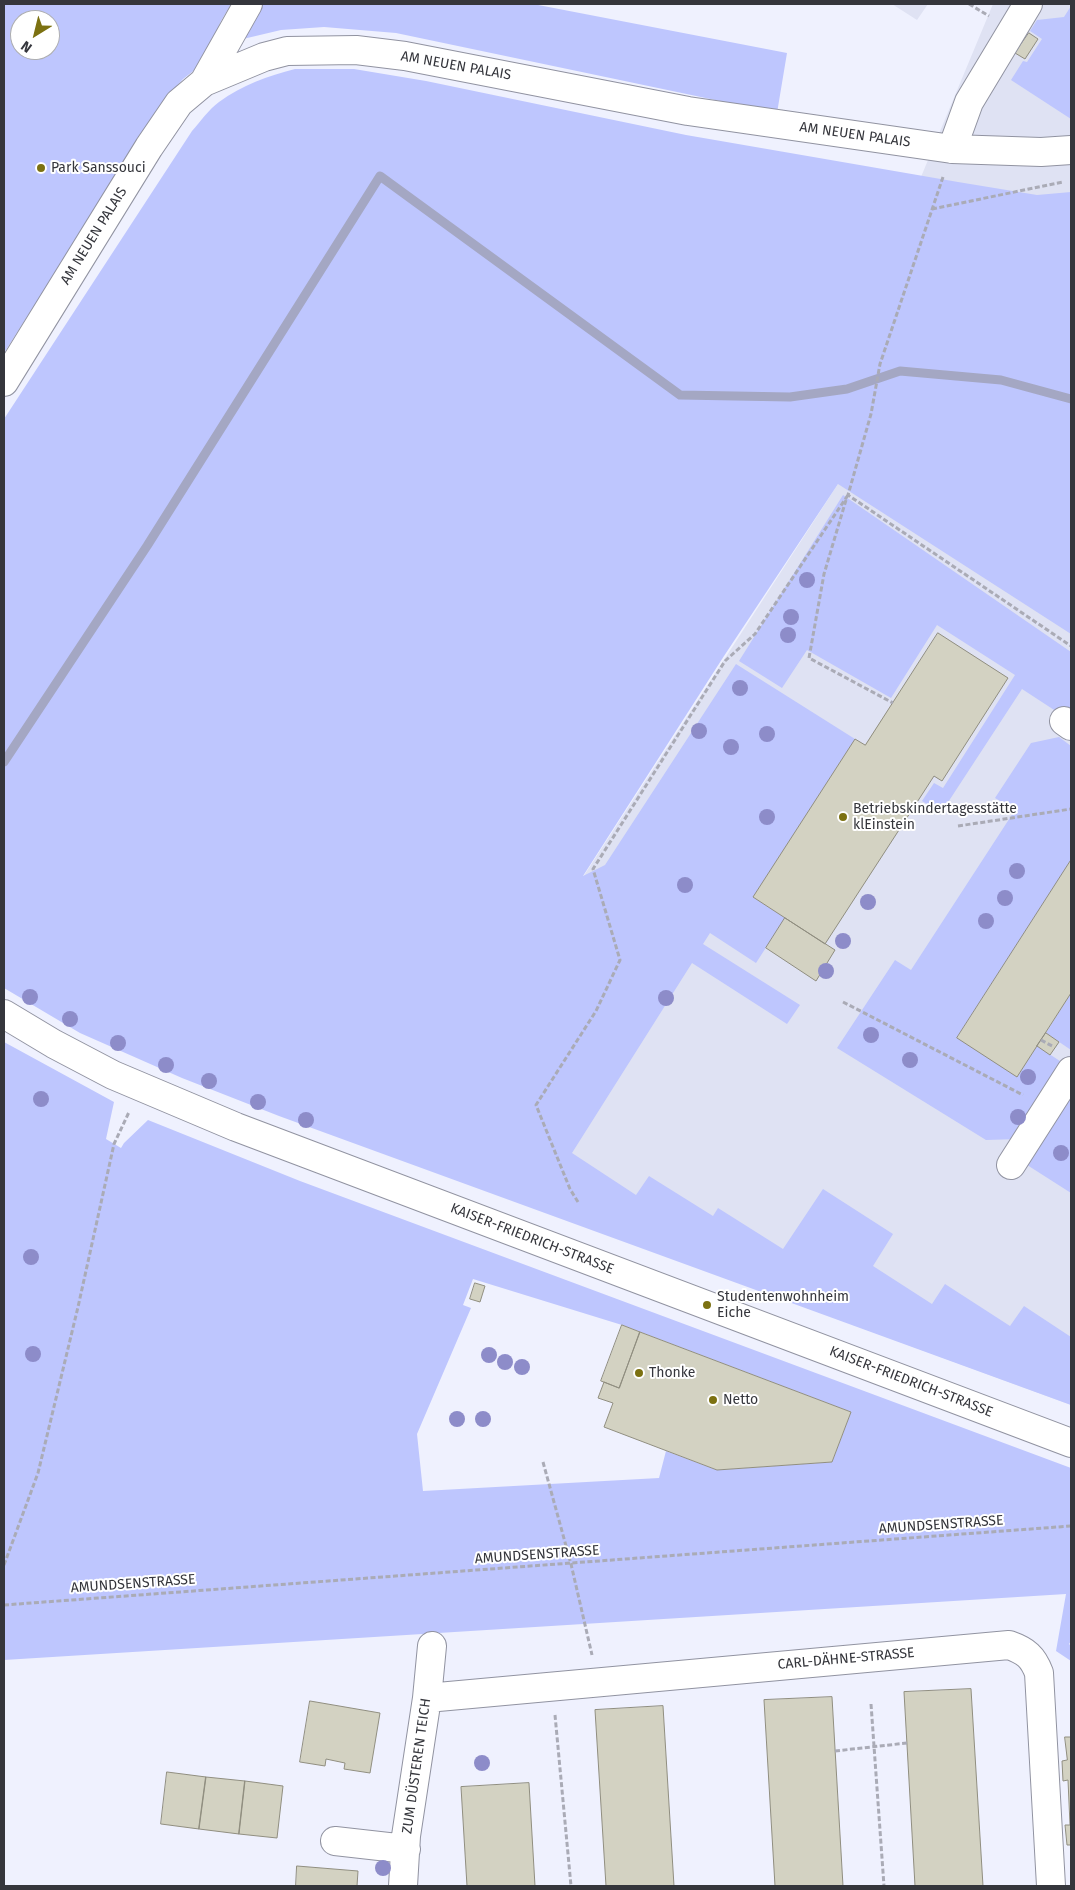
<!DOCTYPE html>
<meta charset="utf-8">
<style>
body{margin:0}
#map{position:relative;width:1075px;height:1890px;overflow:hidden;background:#eff1fe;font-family:"Fira Sans",sans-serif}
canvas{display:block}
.frame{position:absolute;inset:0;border:5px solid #35363c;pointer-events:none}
.north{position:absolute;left:10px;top:10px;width:50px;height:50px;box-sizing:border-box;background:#fff;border:1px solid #aeafb1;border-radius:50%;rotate:216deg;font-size:14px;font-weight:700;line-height:20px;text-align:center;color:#35363c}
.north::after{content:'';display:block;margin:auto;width:18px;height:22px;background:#7c7111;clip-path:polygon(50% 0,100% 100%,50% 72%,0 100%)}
</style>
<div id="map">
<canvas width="1075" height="1890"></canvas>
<div class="frame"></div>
<div class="north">N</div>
</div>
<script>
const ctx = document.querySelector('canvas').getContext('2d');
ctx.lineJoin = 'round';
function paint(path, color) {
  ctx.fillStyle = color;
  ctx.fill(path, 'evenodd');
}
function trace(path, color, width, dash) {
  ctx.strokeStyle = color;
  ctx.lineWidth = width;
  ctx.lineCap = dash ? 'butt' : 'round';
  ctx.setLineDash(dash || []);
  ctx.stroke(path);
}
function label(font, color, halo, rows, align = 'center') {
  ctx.font = font + ' "Fira Sans",sans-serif';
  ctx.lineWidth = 4;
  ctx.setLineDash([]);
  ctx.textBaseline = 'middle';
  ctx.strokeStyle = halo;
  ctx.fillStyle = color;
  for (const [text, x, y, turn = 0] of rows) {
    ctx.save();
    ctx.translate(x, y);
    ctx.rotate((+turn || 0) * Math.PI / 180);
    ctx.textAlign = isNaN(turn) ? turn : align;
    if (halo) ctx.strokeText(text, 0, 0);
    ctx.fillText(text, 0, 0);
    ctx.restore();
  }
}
paint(new Path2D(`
 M892 4H928L917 20Z
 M993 4H1071V1405L530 1206 687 945 583 877 838 484 861 321Z`), '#dfe2f3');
paint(new Path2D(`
 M4 4H231L221 21 201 65 183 79 168 96 4 353ZM20 20H50V50H20Z
 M260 4H533L787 53 777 113 396 33 324 27 281 30 243 39Z
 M1071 6V119L1011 80 1023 61 1027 62 1042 39 1030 31 1037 20 1064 17Z
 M295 69H354L426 81 686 135 958 182 1037 195 1071 192V634L838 484 724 656 583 876 605 865 736 664 855 739 753 897 785 918 756 963 710 933 703 944 800 1005 787 1024 692 963 572 1153 636 1195 649 1176 713 1216 718 1208 783 1249 823 1189 893 1234 873 1266 932 1304 945 1284 1010 1326 1024 1306 1071 1337V1405L279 1116 182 1078 80 1033 4 988V419L192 131C200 122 209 109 219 102 242 85 268 76 295 69Z
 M843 495 1071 652V721L1022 689 941 813 922 801 934 783 943 788 1015 675 937 625 891 698 807 650 782 688 739 661Z
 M1059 737 1071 746V860L957 1037 1017 1077 1037 1046 1066 1065 1019 1139 986 1140 837 1048 895 960 911 970 1015 810 995 798 1031 743Z
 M1071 993V1050L1046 1033Z
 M4 1042 114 1102 106 1139 121 1148 124 1143 148 1120 300 1181 1071 1468V1641L1069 1644 1071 1646V1661L1056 1651 1066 1594 4 1660ZM473 1279 622 1325 851 1412 832 1462 717 1470 666 1451 659 1478 423 1491 417 1434 471 1308 463 1305Z
 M1071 1088V1193L1024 1163Z`), '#bec6fe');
trace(new Path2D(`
 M4 762 147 546 380 176 680 395 790 397 847 389 900 371 1001 380 1071 399`), '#a4a7c3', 9);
const building = new Path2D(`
 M1029 33 1038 39 1025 59 1015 53Z
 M938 633 1008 678 942 781 934 776 825 944 753 897 855 739 865 745Z
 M1071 860V993L1017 1077 957 1038Z
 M785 918 835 950 816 981 766 948Z
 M1046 1033 1059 1042 1050 1055 1037 1046Z
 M475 1283 485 1286 480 1302 470 1299Z
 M622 1325 640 1332 619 1388 601 1381Z
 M640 1332 851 1412 832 1462 717 1470 604 1427 613 1403 598 1398 604 1382 619 1388Z
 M971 1689 983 1886H915L904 1692Z
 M832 1697 843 1886H775L764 1700Z
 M310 1701 380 1713 370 1773 344 1769 345 1763 326 1759 325 1766 300 1762Z
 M663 1706 674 1886H606L595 1710Z
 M1065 1737H1071V1845H1067L1065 1825H1070L1068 1780 1063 1781 1062 1761 1067 1760Z
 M167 1772 206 1777 199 1829 161 1824Z
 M206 1777 245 1781 239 1834 199 1829Z
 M245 1781 283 1786 277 1838 239 1834Z
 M529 1783 535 1886H467L461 1787Z
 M297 1866 358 1871 357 1886H296Z`);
paint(building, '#d3d2c2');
trace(building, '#908e80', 1);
const minor = new Path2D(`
 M204 82 248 4
 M952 149 969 102 1028 4
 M4 382 149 147 179 103 204 82 264 57 287 51 356 50 405 56 688 111 952 149 1041 152 1071 150
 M1064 721 1071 726
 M4 1014 54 1044 113 1075 236 1127 1071 1443
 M1011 1165 1071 1071
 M427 1698 1009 1645C1026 1651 1033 1657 1039 1673L1051 1886
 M335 1841 406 1849
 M403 1886 406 1836 427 1698 432 1646`);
trace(minor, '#9193a1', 30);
trace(new Path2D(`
 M969 4 989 16
 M943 177 880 364 871 414 848 495 1071 646
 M932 209 1063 182
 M846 500 824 574 809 658 893 703
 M958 826 1071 809
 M843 1002 1023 1095
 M1041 1040 1054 1047
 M578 1202 570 1189 536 1105 596 1011 620 960 593 869 725 661 755 634 848 495
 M543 1462 571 1564 592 1655
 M4 1565 38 1473 78 1307 114 1144 129 1112
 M4 1605 1071 1526
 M871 1704 884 1886
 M555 1715 571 1886
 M835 1751 907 1743`), '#aaabb6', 3, [5, 2.5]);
trace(minor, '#fff', 28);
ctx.fillStyle = '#8d8cc9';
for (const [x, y] of [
 [807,580],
 [791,617],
 [788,635],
 [740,688],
 [699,731],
 [767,734],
 [731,747],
 [767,817],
 [1017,871],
 [685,885],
 [1005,898],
 [868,902],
 [986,921],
 [843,941],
 [826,971],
 [30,997],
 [666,998],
 [70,1019],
 [871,1035],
 [118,1043],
 [910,1060],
 [166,1065],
 [1028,1077],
 [209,1081],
 [41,1099],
 [258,1102],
 [1018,1117],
 [306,1120],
 [1061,1153],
 [31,1257],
 [33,1354],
 [489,1355],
 [505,1362],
 [522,1367],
 [457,1419],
 [483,1419],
 [482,1763],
 [383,1868]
]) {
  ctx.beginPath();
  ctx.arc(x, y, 8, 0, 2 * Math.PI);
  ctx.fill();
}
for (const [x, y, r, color] of [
 [41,168,5,"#7c7111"],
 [843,817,5,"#7c7111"],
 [707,1305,5,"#7c7111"],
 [639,1373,5,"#7c7111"],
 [713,1400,5,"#7c7111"]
]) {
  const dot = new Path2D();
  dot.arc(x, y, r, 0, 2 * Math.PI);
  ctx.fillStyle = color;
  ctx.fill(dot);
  trace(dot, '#fff', 2);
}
label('14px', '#35363c', '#fff', [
 ["AM NEUEN PALAIS",456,66,10],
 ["AM NEUEN PALAIS",855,135,8],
 ["AM NEUEN PALAIS",94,236,-58],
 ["KAISER-FRIEDRICH-STRASSE",532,1239,21],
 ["KAISER-FRIEDRICH-STRASSE",911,1382,21],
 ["AMUNDSENSTRASSE",941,1525,-4],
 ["AMUNDSENSTRASSE",537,1555,-4],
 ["AMUNDSENSTRASSE",133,1584,-4],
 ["CARL-DÄHNE-STRASSE",846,1659,-5],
 ["ZUM DÜSTEREN TEICH",417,1766,-82]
]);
label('14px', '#35363c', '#fff', [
 ["Park Sanssouci",51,168],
 ["Betriebskindertagesstätte",853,809],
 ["klEinstein",853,825],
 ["Studentenwohnheim",717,1297],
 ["Eiche",717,1313],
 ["Thonke",649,1373],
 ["Netto",723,1400]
], 'left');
</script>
